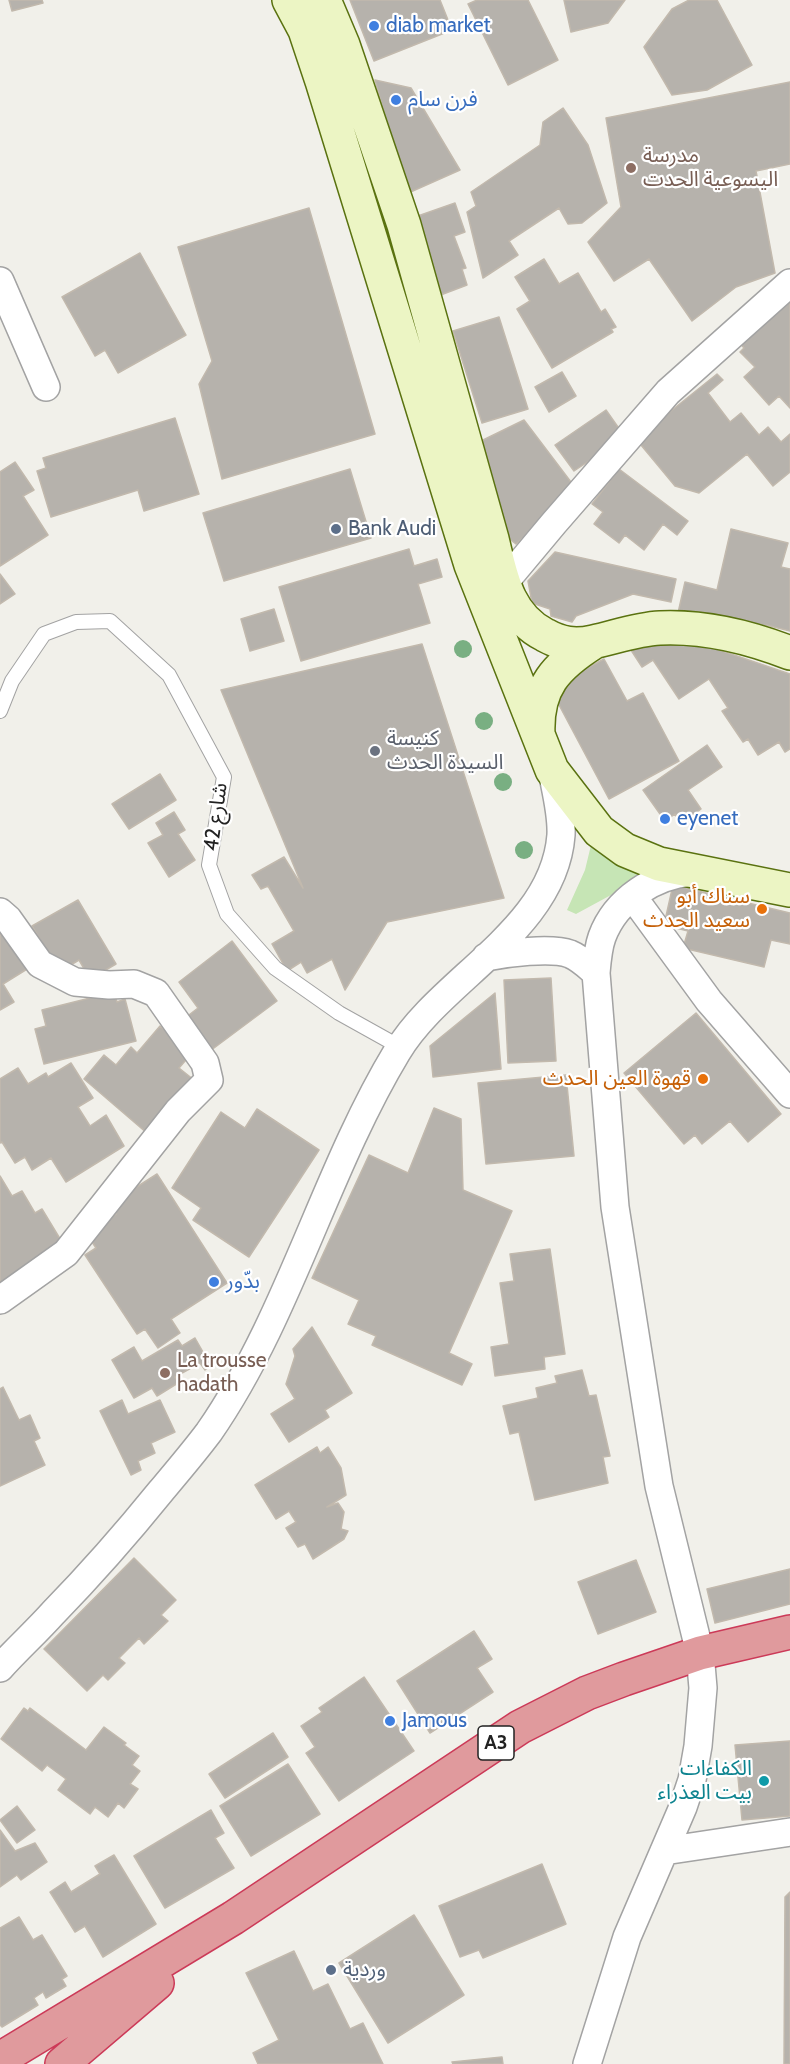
<!DOCTYPE html>
<meta charset="utf-8">
<style>
body{margin:0}
canvas{display:block;background:#f1f0ea}
</style>
<canvas width="790" height="2064"></canvas>
<script>
const ctx = document.querySelector('canvas').getContext('2d');
ctx.lineJoin = 'round';
function paint(path, color) {
  ctx.fillStyle = color;
  ctx.fill(path, 'evenodd');
}
function trace(path, color, width, dash) {
  ctx.strokeStyle = color;
  ctx.lineWidth = width;
  ctx.lineCap = dash ? 'butt' : 'round';
  ctx.setLineDash(dash || []);
  ctx.stroke(path);
}
function label(font, color, halo, rows, align = 'center') {
  ctx.font = font + ' Cabin,"Noto Sans Arabic",sans-serif';
  ctx.lineWidth = 4.5;
  ctx.setLineDash([]);
  ctx.textBaseline = 'middle';
  ctx.strokeStyle = halo;
  ctx.fillStyle = color;
  for (const [text, x, y, turn = 0] of rows) {
    ctx.save();
    ctx.translate(x, y);
    ctx.rotate((+turn || 0) * Math.PI / 180);
    ctx.textAlign = isNaN(turn) ? turn : align;
    if (halo) ctx.strokeText(text, 0, 0);
    ctx.fillText(text, 0, 0);
    ctx.restore();
  }
}
paint(new Path2D(`
 M592 841 646 876 576 914 567 910 585 870Z`), '#c6e5b5');
const building = new Path2D(`
 M9 0H42L43 3 12 11Z
 M350 0H440L452 30 374 61Z
 M477 0H528L558 60 508 85 468 4Z
 M564 0H625L608 23 571 32Z
 M689 0H717L752 65 707 90 672 95 644 47 672 9Z
 M375 80 411 88 460 170 406 194Z
 M790 82V164L756 171 775 273 736 287 692 321 649 259 614 281 588 242 621 207 606 118Z
 M563 108 588 145 607 203 582 223 568 224 559 208 509 241 518 255 483 278 467 212 476 206 471 192 540 145 543 122Z
 M455 203 465 232 454 236 466 268 462 269 467 285 438 296 415 217Z
 M309 208 375 434 222 479 199 384 212 361 178 247Z
 M140 253 186 335 118 373 105 350 95 356 62 297Z
 M544 259 559 284 578 273 601 312 605 309 616 327 611 329 613 332 552 368 517 309 530 301 515 277Z
 M790 296V408L779 396 769 405 744 377 755 367 740 352 744 348 739 342Z
 M499 317 528 409 482 423 453 331Z
 M562 372 576 396 549 412 535 387Z
 M717 374 723 380 708 393 730 422 741 413 759 435 768 427 781 442 790 434V472L773 486 747 454 699 493 675 486 636 439Z
 M606 410 625 437 574 471 555 445Z
 M175 418 199 494 144 511 138 490 51 517 37 471 46 468 43 458Z
 M524 420 577 490 516 544 503 534 479 442Z
 M15 462 34 490 23 496 48 535 0 566V472Z
 M350 469 371 538 224 581 203 513Z
 M619 469 688 521 677 535 663 524 644 550 625 535 619 543 594 524 603 512 592 504Z
 M731 529 788 543 781 567 790 569V631L766 625 765 629 678 613 685 582 717 590Z
 M409 549 414 566 437 559 442 577 418 584 430 623 301 661 279 587Z
 M555 552 676 579 671 602 633 594 576 616 572 622 551 616 550 609 532 603 528 581Z
 M0 574 15 594 0 604Z
 M274 609 284 641 250 651 241 619Z
 M687 639 790 674V749L785 752 779 742 758 755 748 739 743 742 722 711 728 708 709 679 679 699 653 660 642 667 629 647Z
 M422 644 504 898 387 922 345 990 332 959 307 973 301 962 287 971 272 944 294 931 268 886 261 889 252 875 284 857 303 888 221 690Z
 M604 659 627 701 643 693 679 761 609 799 550 688Z
 M707 745 722 767 688 790 701 809 681 824 675 814 665 821 643 790Z
 M160 774 176 800 129 829 112 804Z
 M174 812 185 830 178 834 195 860 169 877 148 843 163 835 156 823Z
 M673 885 790 913V944L771 940 764 967 683 948 688 931 664 925Z
 M78 900 116 964 90 979 79 960 59 972 32 926Z
 M0 929 8 942 15 937 32 966 3 984 14 1002 0 1010Z
 M232 941 277 1001 210 1051 185 1018 198 1008 179 982Z
 M551 978 556 1061 508 1063 504 980Z
 M114 992 117 1002 125 999 136 1041 44 1064 35 1029 46 1026 42 1010Z
 M495 993 501 1069 433 1077 430 1046Z
 M696 1013 781 1114 748 1142 730 1121 702 1144 695 1135 684 1144 624 1073Z
 M160 1026 192 1053 179 1068 194 1080 148 1134 84 1079 104 1055 116 1065 131 1047 137 1053Z
 M71 1063 93 1098 78 1107 90 1126 106 1115 124 1146 66 1182 51 1158 32 1170 25 1157 15 1163 2 1142 0 1143V1079L18 1068 28 1084 46 1073 48 1077Z
 M566 1075 574 1156 486 1164 478 1083Z
 M434 1108 461 1119 463 1190 512 1211 449 1353 472 1364 462 1385 372 1345 376 1336 348 1324 359 1300 312 1278 369 1155 408 1173Z
 M257 1109 319 1150 249 1257 193 1220 201 1208 172 1188 221 1112 245 1128Z
 M157 1174 227 1283 171 1319 180 1333 158 1348 145 1329 137 1334 85 1255 96 1248 86 1233 116 1214 110 1204Z
 M0 1176 12 1196 22 1191 35 1213 42 1209 65 1247 0 1286Z
 M550 1249 565 1354 544 1357 545 1369 495 1376 491 1347 509 1344 500 1283 514 1281 510 1254Z
 M312 1327 352 1393 325 1410 329 1417 289 1442 271 1414 295 1399 286 1384 295 1356 293 1349Z
 M195 1338 211 1366 205 1370 200 1363 175 1377 178 1383 157 1396 152 1388 134 1398 112 1360 134 1347 142 1361 178 1340 182 1346Z
 M582 1370 589 1396 596 1395 610 1456 603 1457 608 1483 535 1500 519 1432 510 1434 503 1406 538 1398 536 1388 557 1383 555 1376Z
 M3 1387 19 1420 30 1415 40 1438 34 1441 45 1465 0 1486V1389Z
 M122 1400 128 1414 160 1400 175 1432 151 1443 155 1453 138 1461 141 1470 131 1475 100 1411Z
 M317 1447 320 1453 328 1447 341 1468 346 1495 327 1507 338 1503 344 1512 341 1529 348 1531 344 1539 313 1559 305 1544 298 1547 286 1528 296 1522 289 1511 276 1519 255 1485Z
 M134 1558 176 1600 161 1615 168 1621 144 1644 139 1638 119 1658 125 1663 108 1680 103 1675 87 1691 44 1649Z
 M636 1560 656 1612 598 1634 578 1582Z
 M790 1569V1604L715 1623 707 1589Z
 M474 1631 492 1659 477 1668 493 1692 430 1733 397 1681Z
 M364 1677 414 1751 339 1801 306 1753 315 1747 301 1726 322 1712 319 1708Z
 M24 1708 28 1711 30 1708 86 1750 104 1727 126 1743 124 1745 139 1756 132 1765 140 1771 130 1784 138 1789 124 1808 118 1803 108 1817 95 1807 90 1814 58 1790 66 1779 47 1765 42 1771 1 1739Z
 M273 1733 288 1757 225 1798 209 1774Z
 M790 1741V1816L742 1820 735 1745Z
 M288 1764 320 1814 251 1856 220 1806Z
 M17 1806 35 1830 17 1843 0 1820Z
 M211 1810 224 1833 215 1838 234 1868 165 1908 134 1856Z
 M0 1830 15 1851 35 1843 47 1862 21 1880 17 1875 0 1887Z
 M114 1855 156 1924 103 1957 85 1926 75 1932 50 1892 65 1882 71 1892 100 1874 95 1866Z
 M542 1864 566 1924 483 1958 479 1950 460 1957 439 1906Z
 M790 1892V2064H784L785 1897Z
 M414 1915 464 1995 388 2043 339 1963Z
 M19 1917 33 1940 42 1935 67 1976 62 1979 66 1986 46 1998 43 1992 34 1998 38 2005 2 2027 0 2025V1928Z
 M294 1951 313 1991 328 1984 350 2029 363 2023 383 2064H258L253 2053 279 2040 246 1973Z
 M502 2057 503 2064H453L452 2062Z`);
paint(building, '#b6b2ac');
trace(building, '#c2b9ad', 1.5);
const lane = new Path2D(`
 M0 711 12 681 44 634 76 622 110 621 169 675 224 777 209 865 227 914 275 968 339 1013 400 1047`);
const street = new Path2D(`
 M0 281 46 387
 M489 593 503 584 554 523 668 392 790 283
 M633 897 709 1001 790 1094
 M0 912 8 919 40 964 75 982 109 985 134 984 156 993 205 1063 209 1080 178 1111 66 1253 0 1300
 M486 957C507 953 551 947 570 954 580 958 588 966 596 973
 M0 1668C17 1649 36 1632 53 1613 91 1574 127 1533 161 1491 177 1472 194 1452 209 1432 290 1315 324 1173 397 1052 441 978 554 930 561 835 562 814 556 792 552 771
 M664 1851 790 1832
 M587 2064 627 1937 683 1807 692 1780 698 1746 703 1688 700 1653 659 1486 615 1207 596 973C597 961 598 948 602 937 616 899 655 875 692 872`);
const secondary = new Path2D(`
 M289 0 305 30 322 81 471 565 552 770 599 831 625 850 659 864 790 890
 M324 0 343 45 404 225 492 539C501 576 507 616 545 635 561 644 575 646 593 642 616 637 637 629 660 628 705 626 749 637 790 653
 M538 734C536 687 556 666 594 642`);
const highway = new Path2D(`
 M0 2059 233 1918 520 1727 587 1693 624 1679 700 1653 790 1632
 M62 2064 157 1983`);
trace(lane, '#a3a3a3', 16);
trace(street, '#a3a3a3', 30);
trace(secondary, '#5a7210', 36);
trace(highway, '#cc3a58', 36);
trace(lane, '#fff', 14);
trace(street, '#fff', 27);
trace(secondary, '#ecf5c4', 33);
trace(highway, '#e09a9d', 33);
ctx.fillStyle = '#79af82';
for (const [x, y] of [
 [463,649],
 [484,721],
 [503,782],
 [524,850]
]) {
  ctx.beginPath();
  ctx.arc(x, y, 9, 0, 2 * Math.PI);
  ctx.fill();
}
for (const [x, y, r, color] of [
 [374,26,6,"#3f7fe0"],
 [396,100,6,"#3f7fe0"],
 [631,168,6,"#8d6e63"],
 [336,529,6,"#5c6f8a"],
 [375,751,6,"#6b7280"],
 [665,819,6,"#3f7fe0"],
 [762,909,6,"#e8710a"],
 [703,1079,6,"#e8710a"],
 [214,1282,6,"#3f7fe0"],
 [165,1373,6,"#8d6e63"],
 [390,1721,6,"#3f7fe0"],
 [764,1781,6,"#0f9aa8"],
 [331,1970,6,"#5c6f8a"]
]) {
  const dot = new Path2D();
  dot.arc(x, y, r, 0, 2 * Math.PI);
  ctx.fillStyle = color;
  ctx.fill(dot);
  trace(dot, '#fff', 2);
}
for (const [x, y, w] of [
 [496,1743,36]
]) {
  const box = new Path2D();
  box.roundRect(x - w / 2, y - 17, w, 34, 4.5);
  ctx.fillStyle = '#fff';
  ctx.fill(box);
  trace(box, '#222', 1.5);
}
label('bold 20px', '#222', null, [
 ["A3",496,1743]
]);
label('21px', '#366cbe', '#fff', [
 ["diab market",386,26],
 ["فرن سام",408,100],
 ["eyenet",677,819],
 ["بدّور",226,1282],
 ["Jamous",402,1721]
], 'left');
label('21px', '#785e54', '#fff', [
 ["مدرسة",643,156],
 ["اليسوعية الحدت",643,180],
 ["La trousse",177,1361],
 ["hadath",177,1385]
], 'left');
label('21px', '#4e5e75', '#fff', [
 ["Bank Audi",348,529],
 ["وردية",343,1970]
], 'left');
label('21px', '#5b616d', '#fff', [
 ["كنيسة",387,739],
 ["السيدة الحدث",387,763]
], 'left');
label('21px', '#222', '#fff', [
 ["شارع 42",216,817,-82]
]);
label('21px', '#c56008', '#fff', [
 ["سناك أبو",750,897],
 ["سعيد الحدث",750,921],
 ["قهوة العين الحدث",691,1079]
], 'right');
label('21px', '#0d838f', '#fff', [
 ["الكفاءات",752,1769],
 ["بيت العذراء",752,1793]
], 'right');
</script>
